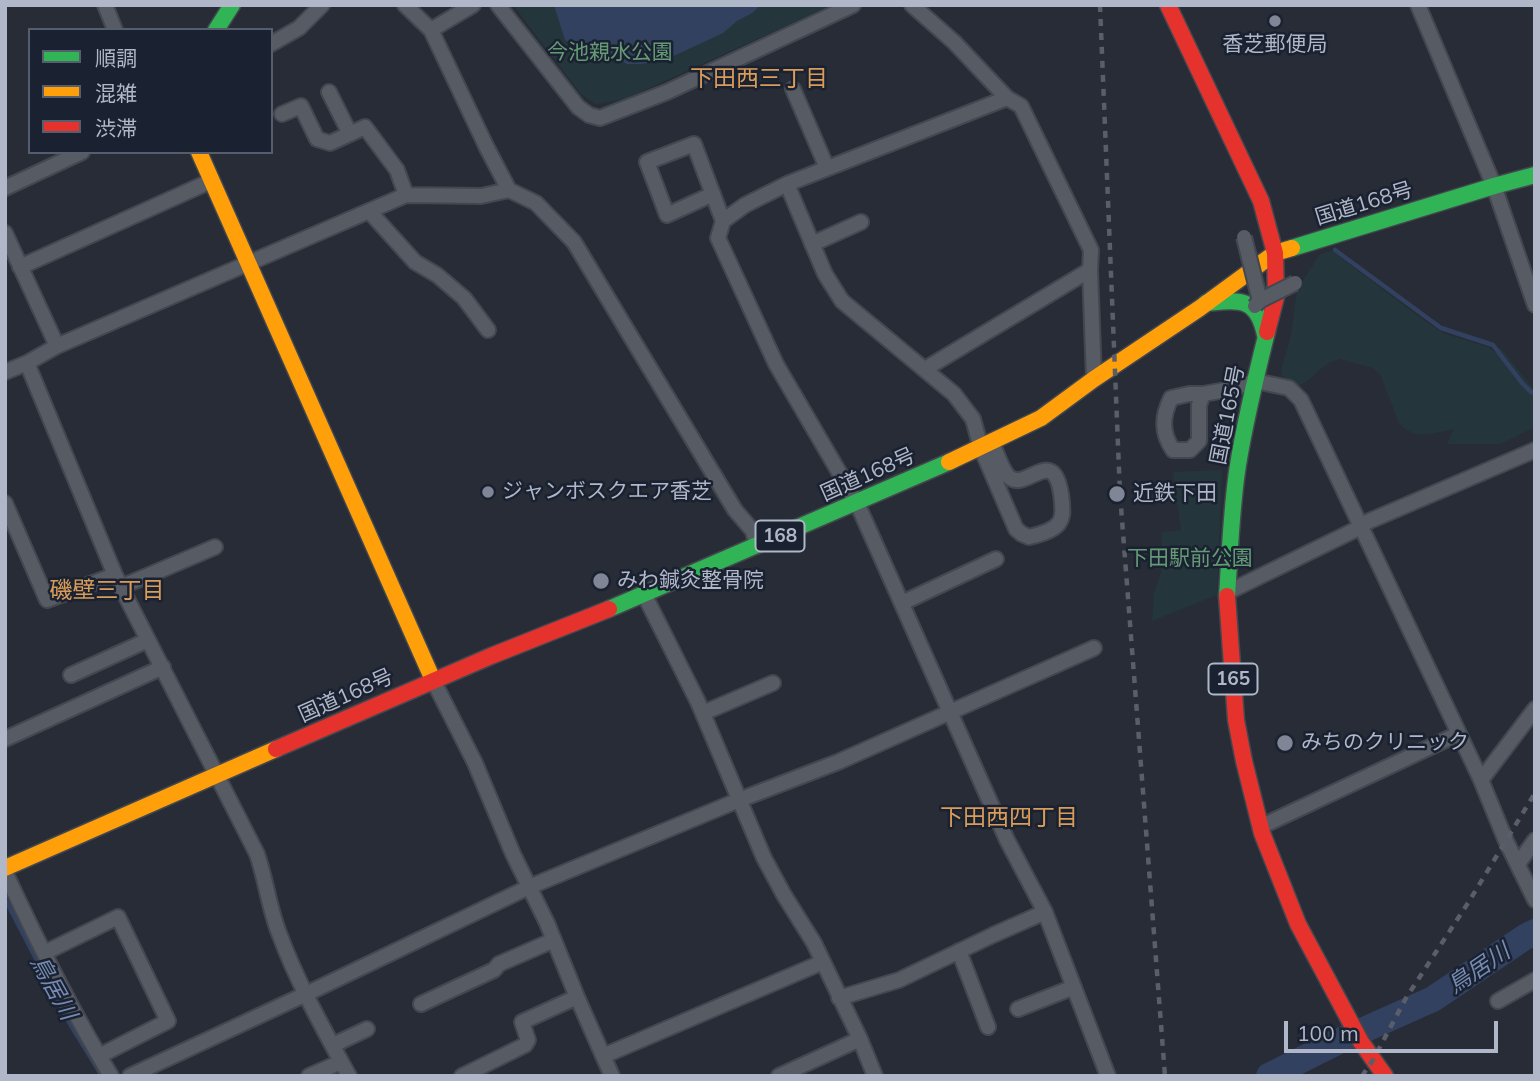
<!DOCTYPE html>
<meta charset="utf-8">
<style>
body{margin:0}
#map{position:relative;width:1540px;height:1081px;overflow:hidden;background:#272c36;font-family:Mulish,"Noto Sans JP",sans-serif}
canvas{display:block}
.frame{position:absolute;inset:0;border:7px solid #b0b7c8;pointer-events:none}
.legend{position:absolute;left:28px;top:28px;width:245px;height:126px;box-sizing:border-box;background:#1a2231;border:2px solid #565e6d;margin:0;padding:9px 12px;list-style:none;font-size:21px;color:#b0b7c8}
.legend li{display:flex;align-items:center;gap:14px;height:35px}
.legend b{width:35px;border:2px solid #565e6d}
.scale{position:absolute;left:1284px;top:1021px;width:214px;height:32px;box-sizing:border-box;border:4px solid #b0b7c8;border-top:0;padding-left:9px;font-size:21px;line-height:24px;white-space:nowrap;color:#b0b7c8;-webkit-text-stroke:5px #1a2231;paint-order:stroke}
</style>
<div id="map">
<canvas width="1540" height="1081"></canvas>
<div class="frame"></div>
<ul class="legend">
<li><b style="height:9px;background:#30b455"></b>順調</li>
<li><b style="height:9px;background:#ff9f0a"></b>混雑</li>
<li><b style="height:9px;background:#e5322d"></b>渋滞</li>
</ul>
<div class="scale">100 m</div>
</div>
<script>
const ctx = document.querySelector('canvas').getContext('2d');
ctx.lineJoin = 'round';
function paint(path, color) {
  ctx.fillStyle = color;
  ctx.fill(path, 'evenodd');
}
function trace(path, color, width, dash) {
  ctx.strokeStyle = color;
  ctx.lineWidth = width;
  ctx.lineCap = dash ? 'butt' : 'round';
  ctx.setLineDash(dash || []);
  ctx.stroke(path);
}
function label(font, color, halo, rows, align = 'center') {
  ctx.font = font + ' Mulish,"Noto Sans JP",sans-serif';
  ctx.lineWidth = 5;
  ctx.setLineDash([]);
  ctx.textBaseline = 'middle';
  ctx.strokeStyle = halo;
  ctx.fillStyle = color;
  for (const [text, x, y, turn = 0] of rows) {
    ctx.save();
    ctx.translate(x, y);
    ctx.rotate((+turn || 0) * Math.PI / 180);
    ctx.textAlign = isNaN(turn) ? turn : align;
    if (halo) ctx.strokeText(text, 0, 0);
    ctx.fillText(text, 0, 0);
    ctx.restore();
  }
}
paint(new Path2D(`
 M513 5H832L625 99 596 104 581 94Z
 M1332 251 1422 319 1443 333 1490 348 1496 353 1500 347 1535 391V427L1500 444H1447L1454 429C1434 433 1414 441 1399 423L1380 374 1372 368 1340 359C1320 363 1310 384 1295 387L1282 375 1281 371 1291 336 1297 290 1320 254Z
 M1222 470 1217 595 1152 621 1154 594 1162 569V532L1181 530 1173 472Z`), '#24363c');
paint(new Path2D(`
 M554 5H761L752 13 737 21 723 33 663 61 641 64H627L604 51 595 56 565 40Z`), '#334160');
trace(new Path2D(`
 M1335 250 1441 328 1493 345 1522 383 1531 392 1535 393
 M5 899 70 1024 102 1076`), '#334160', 4.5);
trace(new Path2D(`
 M1269 1076 1337 1042 1433 999 1525 937 1535 932`), '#334160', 26);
const street = new Path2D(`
 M105 5 115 30
 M405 5 431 30 487 148 509 190 536 203 574 242 735 510 753 531 757 546
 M498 5 578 107 589 115 600 118 667 92 853 5
 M912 5 954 42 1007 98 1021 106 1091 250 1090 270 1094 379
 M1418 5 1494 186 1535 305
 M431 30 473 5
 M271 44 299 28 322 5
 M793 89 827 168
 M329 92 350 134
 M1007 98 787 184 745 205 723 221 718 238 776 364 857 503 1007 840 1045 912 1108 1076
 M282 114 301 106 317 139 330 143 365 127 397 170 406 195
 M787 184 825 274 842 301 954 394 973 419 981 448 1016 529 1022 534 1029 537C1038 535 1053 531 1059 523 1064 516 1062 509 1062 502 1056 439 1027 493 1009 477 1002 471 996 451 992 443
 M5 188 82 152
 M713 194 667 215 647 162 694 144 723 221
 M369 211 415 262 437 275 464 298 488 330
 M5 233 57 346
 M812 244 861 222
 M20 267 211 181
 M27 363 115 575 257 854C266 880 269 908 279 933 297 982 324 1030 349 1076
 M925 369 1090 270
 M5 372 27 363 57 346 406 195 481 196 509 190
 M1203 394 1199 405V441L1190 450H1173C1161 432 1162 417 1171 398L1189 394H1203L1231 389 1255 381 1289 388 1301 400 1481 780 1506 841 1535 900
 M5 503 47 600 115 575
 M1360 525 1535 450
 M121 587 215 547
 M1228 592 1361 527
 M644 594 698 702 764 858 784 895 814 943 860 1039 875 1076
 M902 603 996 559
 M71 675 148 640
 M433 680 475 763 513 854 547 923 577 997 612 1076
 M703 713 773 683
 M5 739 163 667
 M1481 780 1535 709
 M1260 827 1458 734
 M1518 864 1535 840
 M5 872C37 941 71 1010 111 1076
 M959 951 988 1027
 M44 953 118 917 168 1021 99 1056
 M839 998 899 980 993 935 1045 912
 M1498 1001 1535 980
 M421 1004 494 970 499 964 554 940
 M1018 1009 1074 987
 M333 1045 367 1029
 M603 1056 823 962
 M130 1076 306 994 529 887 739 800 838 762 1094 648
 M309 1076 341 1062
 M462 1076 525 1045 528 1040 522 1022 577 997
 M779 1076 860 1039`);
const fast = new Path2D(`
 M216 30 232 5
 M1292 248 1494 186 1535 175
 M1206 303C1238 300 1257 296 1265 335
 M1227 596C1230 552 1231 509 1238 465 1245 421 1256 376 1267 332
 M609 609 949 462`);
const slow = new Path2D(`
 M199 152 433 680
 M949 462 1041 418 1094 379 1200 308 1275 253 1292 248
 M5 868 276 749`);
const jam = new Path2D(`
 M1168 5 1261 201 1275 253 1276 297 1267 332
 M1227 596 1236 720 1244 761 1262 833 1298 924 1361 1042 1385 1076
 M276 749 491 656 609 609`);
trace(street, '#43474f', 18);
trace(fast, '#43474f', 19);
trace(slow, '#43474f', 19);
trace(jam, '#43474f', 19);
trace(street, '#575b64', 14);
trace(fast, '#30b455', 16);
trace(slow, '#ff9f0a', 16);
trace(jam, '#e5322d', 16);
trace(new Path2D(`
 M1100 5 1120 494 1165 1076
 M1362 1076 1373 1060 1406 998 1468 903 1535 793`), '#5a5e68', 4.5, [7, 7]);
const streetBridge = new Path2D(`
 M1244 237 1260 301
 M1255 306 1259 301 1295 283`);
trace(streetBridge, '#43474f', 18, []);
trace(streetBridge, '#575b64', 14);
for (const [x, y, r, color] of [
 [1275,21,7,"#808695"],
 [488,492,7,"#808695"],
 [1117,494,9,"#808695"],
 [601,581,9,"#808695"],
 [1285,743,9,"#808695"]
]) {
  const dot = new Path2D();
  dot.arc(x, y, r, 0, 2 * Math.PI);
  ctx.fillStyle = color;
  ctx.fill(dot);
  trace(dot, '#1a2231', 2.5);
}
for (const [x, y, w] of [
 [780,536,49],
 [1233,679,49]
]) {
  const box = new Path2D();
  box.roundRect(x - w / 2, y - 15.5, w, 31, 5);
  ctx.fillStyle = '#1a2231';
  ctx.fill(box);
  trace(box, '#b0b7c8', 2);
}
label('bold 19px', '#b0b7c8', null, [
 ["168",780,536],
 ["165",1233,679]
]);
label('21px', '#b0b7c8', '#1a2231', [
 ["香芝郵便局",1275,45,"center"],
 ["ジャンボスクエア香芝",502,492],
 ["近鉄下田",1133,494],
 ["みわ鍼灸整骨院",617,581],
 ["みちのクリニック",1301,743]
], 'left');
label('21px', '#669a76', '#1a2231', [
 ["今池親水公園",610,53],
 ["下田駅前公園",1190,559]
]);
label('21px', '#b0b7c8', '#1a2231', [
 ["国道168号",1364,204,-17],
 ["国道165号",1228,415,-79],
 ["国道168号",868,475,-24],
 ["国道168号",346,696,-24]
]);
label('23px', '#da9c59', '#1a2231', [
 ["下田西三丁目",759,79],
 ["磯壁三丁目",107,591],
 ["下田西四丁目",1009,818]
]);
label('italic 23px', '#768ab2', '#1a2231', [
 ["鳥居川",1479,969,-34],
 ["鳥居川",53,988,61]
]);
</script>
